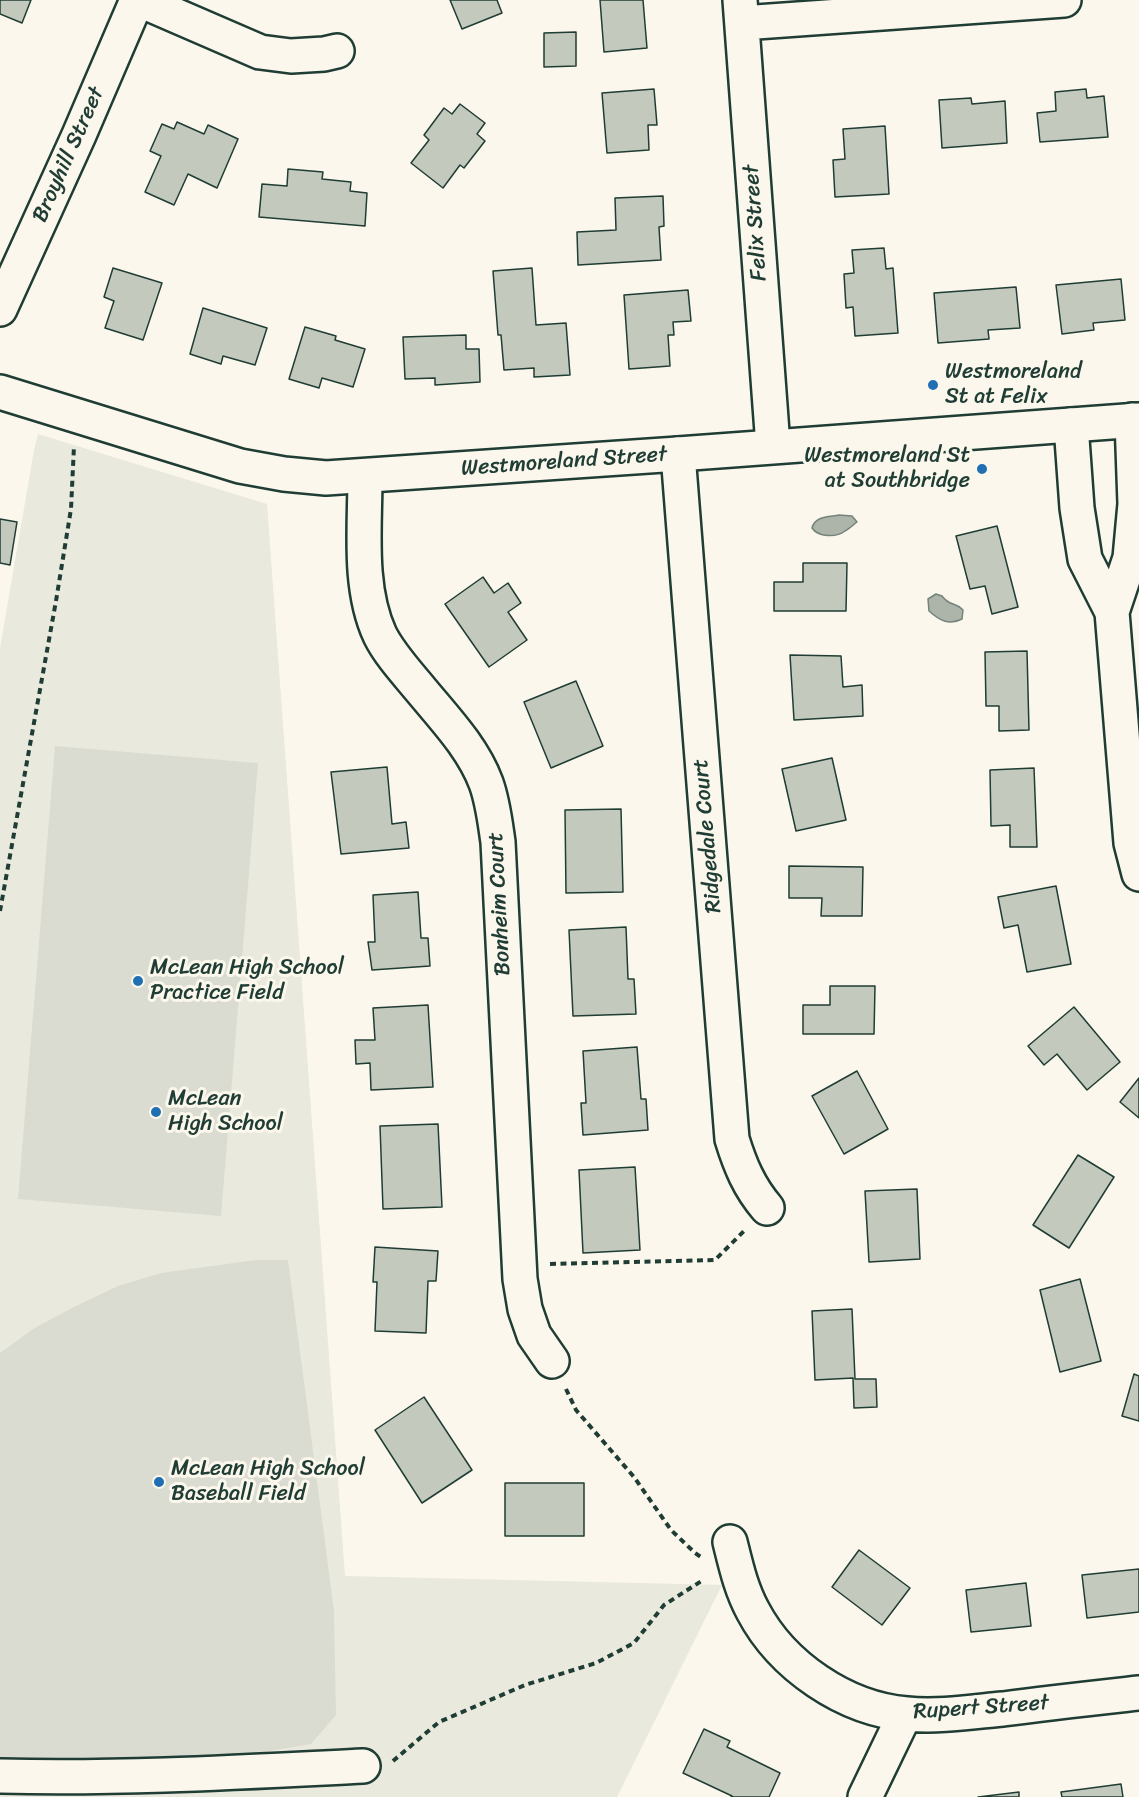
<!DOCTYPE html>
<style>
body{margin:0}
canvas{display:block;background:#fbf7ec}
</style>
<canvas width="1139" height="1797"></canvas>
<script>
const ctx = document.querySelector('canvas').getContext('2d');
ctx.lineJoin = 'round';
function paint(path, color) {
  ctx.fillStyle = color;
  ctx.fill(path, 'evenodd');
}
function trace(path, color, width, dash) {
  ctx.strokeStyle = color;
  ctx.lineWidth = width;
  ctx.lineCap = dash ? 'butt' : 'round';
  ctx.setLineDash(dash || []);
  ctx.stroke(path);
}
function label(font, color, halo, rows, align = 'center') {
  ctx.font = font + ' Sriracha,sans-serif';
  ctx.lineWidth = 6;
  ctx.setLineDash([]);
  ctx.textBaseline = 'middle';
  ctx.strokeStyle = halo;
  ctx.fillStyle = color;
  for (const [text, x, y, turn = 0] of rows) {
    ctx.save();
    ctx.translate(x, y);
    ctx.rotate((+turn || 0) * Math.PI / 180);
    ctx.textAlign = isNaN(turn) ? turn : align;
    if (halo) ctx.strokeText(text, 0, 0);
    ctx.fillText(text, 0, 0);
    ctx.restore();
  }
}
paint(new Path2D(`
 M38 434 267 504 345 1576 722 1585 617 1797H0V648L34 450Z`), '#eae9de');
paint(new Path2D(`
 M55 746 258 763 221 1216 18 1199Z
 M256 1260H288L334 1611 336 1715 311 1744 201 1763 0 1762V1353L33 1329 74 1307 118 1286 161 1273Z`), '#dbdcd1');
const water = new Path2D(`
 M839 515 852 516 857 522C853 525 849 529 845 531 836 538 818 537 812 528 815 516 828 517 839 515Z
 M936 594 942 596C950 607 955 601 963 610L962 619C949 626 939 620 929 611L928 599Z`);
paint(water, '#adb4aa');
trace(water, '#74847b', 1.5);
const building = new Path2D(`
 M0 0H31L22 23 0 14Z
 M450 0H497L502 13 462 29Z
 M600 0H643L647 48 604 52Z
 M576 32V66L544 67V33Z
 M654 89 657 125H648L649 150 607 153 602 93Z
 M1086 89 1087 98 1104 96 1108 137 1040 142 1037 113 1056 111 1055 92Z
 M971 98 972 104 1005 101 1007 143 942 148 939 100Z
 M460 104 485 123 477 134 485 141 464 168 460 165 443 188 411 163 429 140 424 135 444 108 452 114Z
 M177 122 204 134 208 125 238 139 217 188 188 174 174 205 145 192 161 156 150 151 162 124 174 129Z
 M885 126 889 194 835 197 833 160 845 159 843 129Z
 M288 169 323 172 322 179 351 182 350 191 367 193 365 226 259 217 262 184 287 186Z
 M663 196 664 226 659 227 661 260 578 265 577 232 616 230 615 198Z
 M884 248 886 269 893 268 898 333 855 336 853 307 846 308 844 274 854 273 852 250Z
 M113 268 162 283 143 340 105 328 114 301 104 297Z
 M532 268 536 325 566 323 570 375 534 377V368L504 370 501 335H498L493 271Z
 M1121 279 1125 320 1093 323 1094 330 1062 334 1056 285Z
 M1016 287 1020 328 988 330 989 339 938 343 934 293Z
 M688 290 691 321 673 322 674 335H668L670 366 629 369 624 295Z
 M203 308 267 328 255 365 223 356 221 364 190 354Z
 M305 327 336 336 335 340 365 349 353 387 322 378 319 388 289 379Z
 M466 335V349H479L480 382 435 385V378L405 379 403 337Z
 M0 519 17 522 10 565 0 563Z
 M997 526 1018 607 992 614 985 586 970 589 956 536Z
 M803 563H847L846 611H774V582H803Z
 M483 577 494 593 508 583 521 603 508 612 527 640 489 667 445 604Z
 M1027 651 1029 730 999 731V706H986L985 652Z
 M790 655 841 656 843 687 862 685 863 716 794 720Z
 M576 681 603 746 551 768 524 702Z
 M832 758 846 820 796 831 782 769Z
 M387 767 392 824 406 822 409 848 341 854 331 772Z
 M1034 768 1037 847H1010V825L991 826 990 770Z
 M621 809 623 892 566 893 565 810Z
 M789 866 863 867 862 916H821L822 898H789Z
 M1056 886 1071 964 1027 972 1018 925 1004 928 998 897Z
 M418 892 421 938H428L430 966 372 970 368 942H375L373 895Z
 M626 927 628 979H634L636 1014 573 1016 569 930Z
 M830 986H875L874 1034H803V1005H830Z
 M428 1005 433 1087 371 1090 370 1063 356 1064 355 1040H375L373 1008Z
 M1074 1007 1120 1062 1087 1090 1057 1054 1044 1065 1028 1046Z
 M637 1047 641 1099H646L648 1130 583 1135 581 1103H586L583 1051Z
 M857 1071 888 1129 844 1154 812 1096Z
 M1139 1078V1118L1120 1102Z
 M438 1124 442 1207 383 1209 380 1126Z
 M1078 1155 1114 1177 1069 1248 1033 1225Z
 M635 1167 640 1250 583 1253 579 1170Z
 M917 1189 920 1259 869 1262 865 1191Z
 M375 1247 438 1251 436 1281H428L426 1333 375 1331 377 1282H373Z
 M1080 1279 1101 1361 1060 1372 1040 1290Z
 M852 1309 855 1379H876L877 1407 854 1408 853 1378 815 1380 812 1311Z
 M1134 1374 1139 1376V1421L1122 1416Z
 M424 1397 472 1470 422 1503 375 1430Z
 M505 1483H584V1536H505Z
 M859 1550 910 1588 882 1625 832 1587Z
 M1139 1569V1612L1087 1618 1082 1575Z
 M1026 1583 1031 1626 971 1632 966 1590Z
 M704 1729 730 1741 727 1747 780 1773 769 1797H731L732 1796 683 1773Z
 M1121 1784 1123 1797H1062L1061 1792Z
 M1019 1792V1797H978Z`);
paint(building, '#c4c9be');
trace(building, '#1f3d34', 1.5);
const minor = new Path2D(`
 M140 0 260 52 291 56 324 54 337 51
 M740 0 773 446
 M742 23 1064 0
 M0 309 79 135 137 0
 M1071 425 1077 508 1085 559 1112 612 1131 843 1139 874
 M678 454 732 1139C740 1165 749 1187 767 1208
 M365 476C365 527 358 588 380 635 390 655 407 673 421 690 445 719 473 748 486 783 493 802 495 822 498 842L520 1279 525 1309 534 1335 552 1361
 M1112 612 1130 558 1135 504 1132 420
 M730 1542C736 1566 741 1589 753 1611 782 1666 845 1709 907 1714 939 1717 971 1712 1003 1709 1048 1703 1094 1698 1139 1693
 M0 1776C121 1779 242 1772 363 1766
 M865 1797 905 1714`);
const major = new Path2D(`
 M0 392 240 466 284 474 326 478 678 454 1139 420`);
trace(minor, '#1f3d34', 38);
trace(major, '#1f3d34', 38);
trace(new Path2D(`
 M0 911 56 601 71 509 74 446
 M550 1264 715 1260 746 1229
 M566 1389 576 1410 634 1477 671 1530 695 1553 701 1557
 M393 1761 439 1722 525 1685 596 1663 634 1643 664 1605 703 1580`), '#1f3d34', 4, [6, 4.5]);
trace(minor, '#fbf7ec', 33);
trace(major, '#fbf7ec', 33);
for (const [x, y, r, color] of [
 [933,385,6,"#1f6fb2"],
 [982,469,6,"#1f6fb2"],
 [138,981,6,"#1f6fb2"],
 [156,1112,6,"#1f6fb2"],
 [159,1482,6,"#1f6fb2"]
]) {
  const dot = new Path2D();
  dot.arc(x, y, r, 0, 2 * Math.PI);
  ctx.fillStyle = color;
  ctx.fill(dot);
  trace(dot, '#fbf7ec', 2);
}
label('22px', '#1f3d34', '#fbf7ec', [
 ["Broyhill Street",69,155,-66],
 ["Felix Street",756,223,-94],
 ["Westmoreland Street",564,462,-4],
 ["Ridgedale Court",708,836,-95],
 ["Bonheim Court",500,904,-93],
 ["Rupert Street",981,1708,-4]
]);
label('22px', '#1f3d34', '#fbf7ec', [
 ["Westmoreland",945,372],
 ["St at Felix",945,397],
 ["Westmoreland St",970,456,"right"],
 ["at Southbridge",970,481,"right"],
 ["McLean High School",150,968],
 ["Practice Field",150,993],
 ["McLean",168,1099],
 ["High School",168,1124],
 ["McLean High School",171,1469],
 ["Baseball Field",171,1494]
], 'left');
</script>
